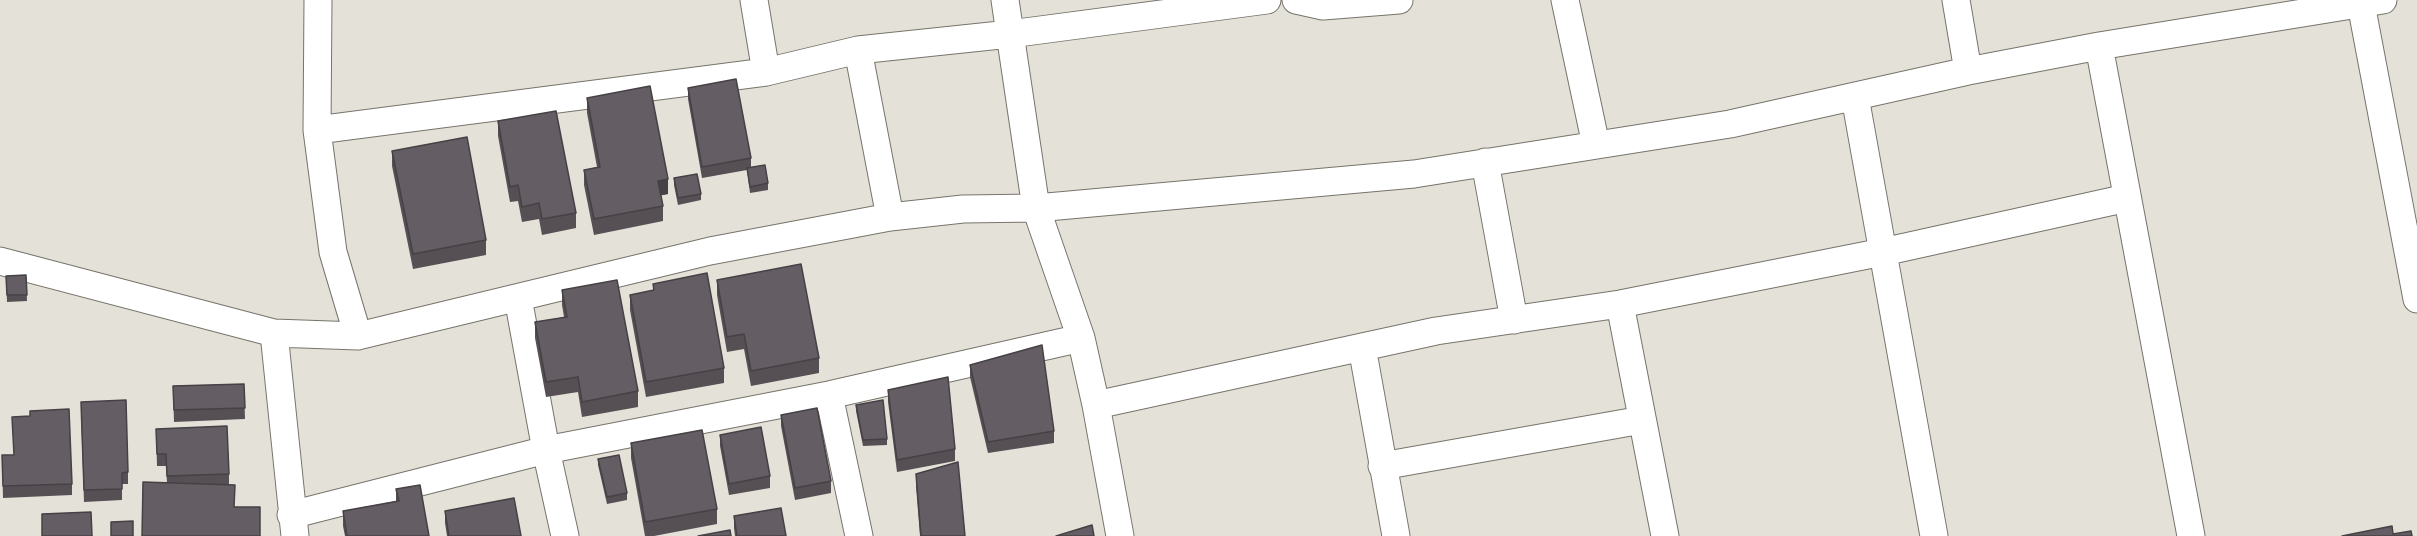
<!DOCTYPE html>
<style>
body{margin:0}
canvas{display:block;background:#e4e1d8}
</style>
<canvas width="2417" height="536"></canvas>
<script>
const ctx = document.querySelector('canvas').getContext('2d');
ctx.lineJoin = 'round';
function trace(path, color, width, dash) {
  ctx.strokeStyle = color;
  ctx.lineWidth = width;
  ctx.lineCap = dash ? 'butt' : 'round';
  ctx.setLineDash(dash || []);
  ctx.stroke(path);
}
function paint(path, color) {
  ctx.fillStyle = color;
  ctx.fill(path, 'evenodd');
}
const minor = new Path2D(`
 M318 0 317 130 333 252 358 336
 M754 0 766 72
 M1005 0 1036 208 1081 338 1096 405 1120 536
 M1296 0 1323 6 1399 0
 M1565 0 1596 145
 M1956 0 1968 71
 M2361 4 2417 299
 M2099 46 2191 536
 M858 50 890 217
 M1855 97 1934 536
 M317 130 766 72 858 50 1010 34 1267 0
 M1485 162 1514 320
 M0 261 274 333 358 336 710 251 890 217 963 209 1036 208 1414 174 1730 124 1968 71 2099 46 2383 0
 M518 298 546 450 565 536
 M1620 304 1665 536
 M274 333 295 536
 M1362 347 1396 536
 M829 395 859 536
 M1096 405 1436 331 1620 304 1883 252 2127 198
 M1382 466 1642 420
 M291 515 546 450 829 395 1081 338`);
trace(minor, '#77746b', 29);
trace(minor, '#fff', 27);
paint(new Path2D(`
 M688 88 751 158V168L768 183V190L750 193 747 170 702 178 688 99Z
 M587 98 668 194 661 195 663 206V221L594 235 584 185V170L597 167 587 113Z
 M498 121 576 213V228L542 235 539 219 522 222 518 201 510 202 498 136Z
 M392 151 486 240V255L413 269 392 166Z
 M674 178 701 194V200L678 205 674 185Z
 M26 275 27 301 7 302 6 276Z
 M717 280 819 358V373L751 386 744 349 727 352 717 295Z
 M653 284 724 368V383L646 397 630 310V295L653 291Z
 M562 290 638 391V407L582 417 578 392 546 397 535 338V322L564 317 562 305Z
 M970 365 1054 431V443L988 453 970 377Z
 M244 384 245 419 174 422 173 386Z
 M888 390 955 449V461L897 472 888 402Z
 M856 405 887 439V445L863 446 856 411Z
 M81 413 128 472V484H122V500L84 502Z
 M781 415 831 481V493L795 500 781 426Z
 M156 429 229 474V485L234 507 260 536 167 483 166 466H157Z
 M720 435 770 476V488L729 495 720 446Z
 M631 443 717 509V524L654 536H645L631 458Z
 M2 455 72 484V495L3 498Z
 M598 459 627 493V500L607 504 598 465Z
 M916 474 965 536H920L916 486Z
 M396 489 429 536H345L343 526V511L396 501Z
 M445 511 521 536H447L445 523Z
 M734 516 786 536H735L734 528Z`), '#565055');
paint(new Path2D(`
 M668 179V194L658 196V181Z`), '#464145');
const building = new Path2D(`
 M736 79 751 158 702 167 688 88Z
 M650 86 668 179 658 181 663 206 594 219 584 170 600 167 587 98Z
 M556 111 576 213 542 219 539 203 522 207 518 185 510 187 498 121Z
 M467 137 486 240 413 254 392 151Z
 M765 165 768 183 750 187 747 168Z
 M697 174 701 194 678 198 674 178Z
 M801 264 819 358 751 371 744 334 727 337 717 280Z
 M707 273 724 368 646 382 630 295 654 290 653 284Z
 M26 275 27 295H7L6 276Z
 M617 280 638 391 582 402 578 377 546 382 535 322 567 317 562 290Z
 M1042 345 1054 431 988 442 970 365Z
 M948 377 955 449 897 460 888 390Z
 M244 384 245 408 174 410 173 386Z
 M126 400 128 472 122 473V489L84 490 81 402Z
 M883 400 887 439 863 440 856 405Z
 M817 408 831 481 795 488 781 415Z
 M69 409 72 484 3 486 2 455H14L12 417 30 416V411Z
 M227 426 229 474 167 476 166 454H157L156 429Z
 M761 427 770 476 729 484 720 435Z
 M702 430 717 509 645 522 631 443Z
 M619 455 627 493 607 497 598 459Z
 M958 462 965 536H921L916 474Z
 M143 482 235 485 234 507H260V536H142Z
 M420 485 429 536H347L343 511 399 501 396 489Z
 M514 498 521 536H449L445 511Z
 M781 508 786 536H737L734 516Z
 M91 512 92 536H42V514Z
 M133 521V536H111V522Z
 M1092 525 1094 536H1056Z
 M2392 526 2393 534 2411 531 2412 536H2342Z
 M730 530 731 536H698Z`);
paint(building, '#645d63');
trace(building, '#464145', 1.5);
</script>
